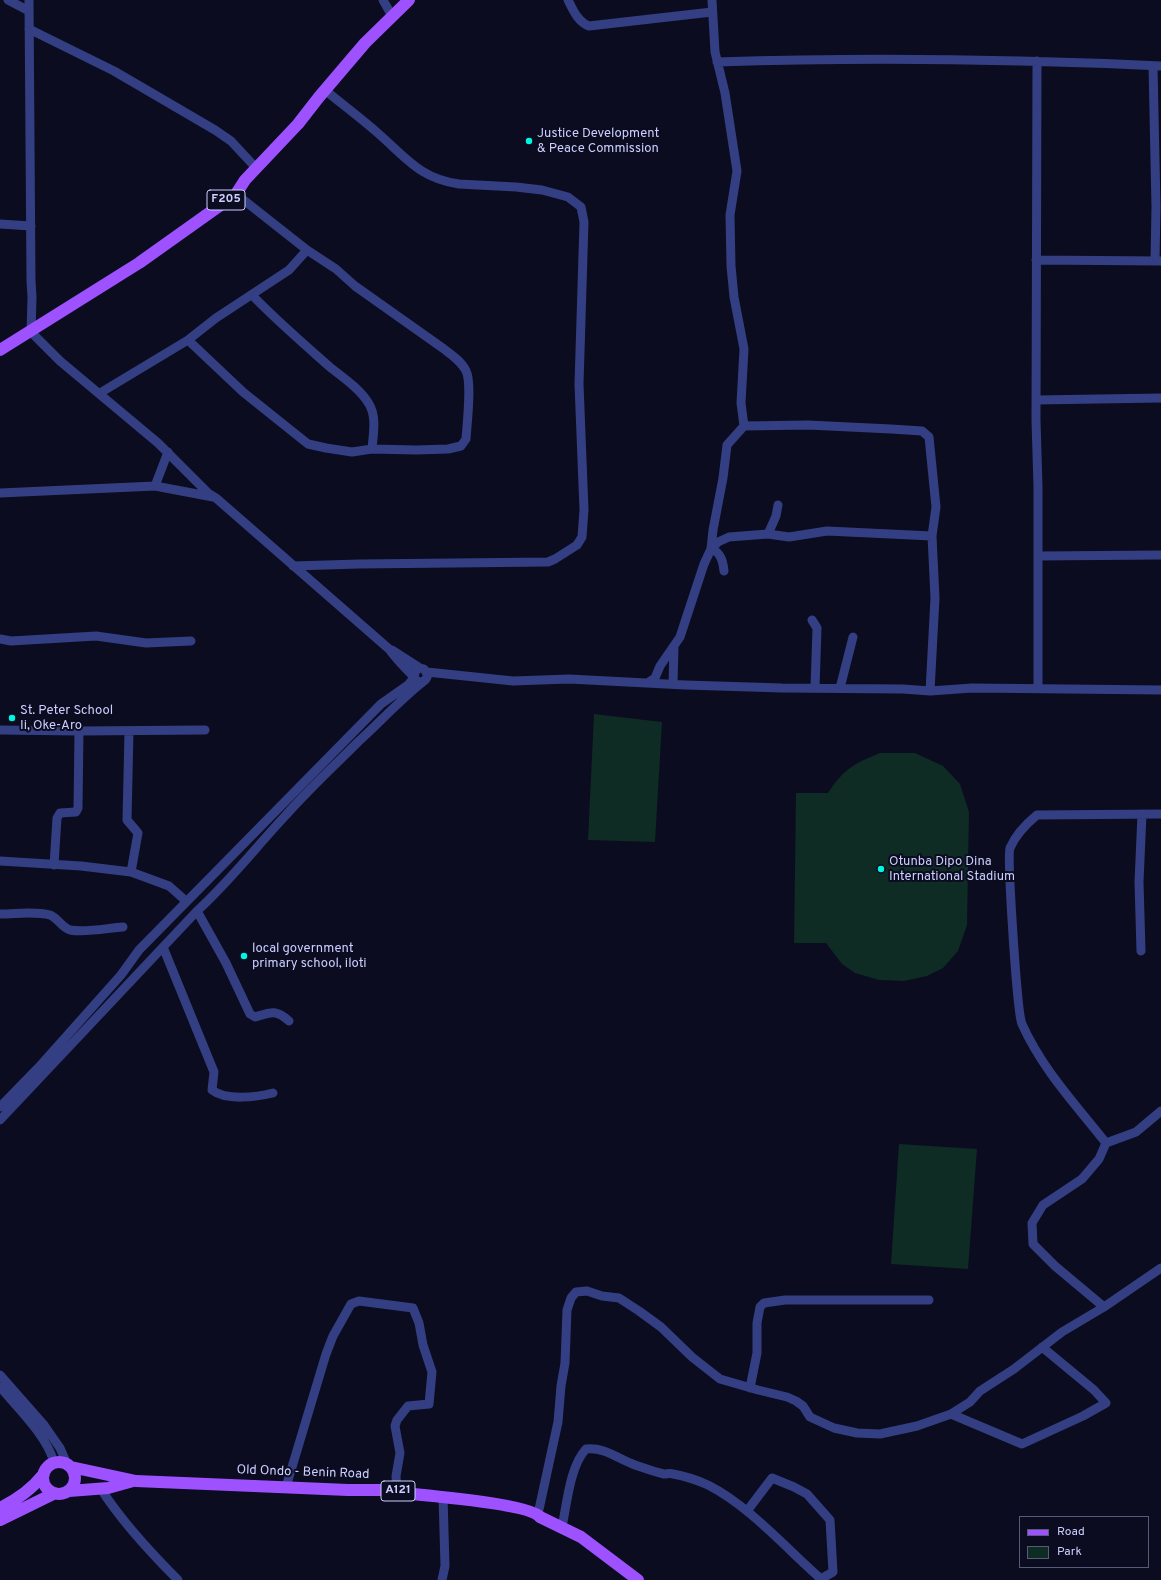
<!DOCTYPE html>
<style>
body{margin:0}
#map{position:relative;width:1161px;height:1580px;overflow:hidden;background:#0b0c20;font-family:Overpass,sans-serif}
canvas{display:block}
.legend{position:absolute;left:1019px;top:1516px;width:130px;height:52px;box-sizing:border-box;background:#0b0c20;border:1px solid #585a79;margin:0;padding:5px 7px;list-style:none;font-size:12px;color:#cbceff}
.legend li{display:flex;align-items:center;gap:8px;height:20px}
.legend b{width:20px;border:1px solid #585a79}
</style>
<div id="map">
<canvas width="1161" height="1580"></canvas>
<ul class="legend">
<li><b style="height:5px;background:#9e52ff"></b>Road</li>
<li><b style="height:11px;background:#0e2b24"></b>Park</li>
</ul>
</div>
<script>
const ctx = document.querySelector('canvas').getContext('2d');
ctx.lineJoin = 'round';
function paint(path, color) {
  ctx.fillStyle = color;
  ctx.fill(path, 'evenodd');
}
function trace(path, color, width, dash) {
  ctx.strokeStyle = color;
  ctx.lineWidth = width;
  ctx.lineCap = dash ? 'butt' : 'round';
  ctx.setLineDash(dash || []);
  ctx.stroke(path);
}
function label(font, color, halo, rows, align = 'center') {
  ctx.font = font + ' Overpass,sans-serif';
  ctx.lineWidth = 4;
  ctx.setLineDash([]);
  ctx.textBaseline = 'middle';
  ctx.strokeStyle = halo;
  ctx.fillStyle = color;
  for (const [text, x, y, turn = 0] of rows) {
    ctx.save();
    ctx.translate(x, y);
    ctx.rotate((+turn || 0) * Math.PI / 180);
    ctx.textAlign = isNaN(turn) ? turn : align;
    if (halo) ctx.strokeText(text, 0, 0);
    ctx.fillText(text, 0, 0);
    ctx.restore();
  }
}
paint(new Path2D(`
 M594 714 662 722 655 842 588 840Z
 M880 753H915L943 766 960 784 969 812 967 925 958 951 943 968 927 976 904 981 879 980 855 973 842 964 826 943H794L796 793H828C844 769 853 764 880 753Z
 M899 1144 977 1149 968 1269 891 1264Z`), '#0e2b24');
trace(new Path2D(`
 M8 0 29 11
 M29 0 31 281 32 297 31 332 60 361 158 443 208 493 216 498 389 649C396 659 403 666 412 675 414 677 415 680 419 682 424 682 428 679 427 674L424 669 420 668 416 670 414 676
 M383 0 392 16
 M568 0C573 10 578 22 589 26L712 12
 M29 29 114 71 215 130 231 141 257 169
 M1037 61 1036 420 1038 487V688
 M717 62C865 57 1013 59 1161 66
 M1153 66 1156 207 1155 261
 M0 224 31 226
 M1036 260 1161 261
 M252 295C277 321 304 344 331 368 344 378 361 390 369 404 377 417 373 435 372 449
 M188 340 243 392 308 444 326 448 352 452 372 449 416 450 448 449 461 446 466 439C467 424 472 382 466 371 462 362 452 355 444 349L355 286 336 269 307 250 236 194
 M100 393 188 340 216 318 289 270 307 250
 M1036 400 1161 398
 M744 426 808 425 891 429 922 431 929 437 936 507 932 536 935 598 930 691
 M155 486 168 452
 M0 493 155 486 213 497
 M768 534 776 516 778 505
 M1038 556 1161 555
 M293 566 359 564 548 562 555 559 577 545 582 537 584 510 579 384 584 222 581 207 568 197 542 190 516 187 459 184C421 179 406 158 380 135 362 119 343 105 325 90
 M724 571C723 562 721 552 711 549L718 542 729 537 768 534 789 537 827 531 932 536
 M812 620 817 628 815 688
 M0 639 11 641 96 636 146 643 191 641
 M392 650 420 668
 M427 672 513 681 569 679 685 685 782 688 903 689 930 691 972 688 1161 690
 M649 682 655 678 660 666 680 637 704 564 711 549 713 530 723 478 727 445 744 426 741 403 744 349 734 297 731 266 730 215 737 171 725 93 715 52 712 0
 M673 684 674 647
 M840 688 853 637
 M0 730 79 731 205 730
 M129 731 127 820 138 833 131 872
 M0 861 81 866 131 872 169 886 186 901
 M54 865 57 818 60 813 76 812 78 808 79 731
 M197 911 226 963 250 1014 255 1017C271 1012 276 1009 289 1021
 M0 914C16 914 35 911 50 915 58 918 62 928 70 930 85 933 108 928 123 927
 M163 947 214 1072 212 1090C226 1101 257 1097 273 1093
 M1141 951 1139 882 1142 814
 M0 1107 39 1067 121 975 139 950 381 704 408 685 414 678
 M0 1120 197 911C230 881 256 847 286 815 309 789 335 765 359 741 381 721 401 699 424 681
 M1106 1143 1136 1132 1161 1111
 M1104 1307 1055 1266 1033 1244 1032 1223 1043 1205 1082 1179 1099 1159 1106 1143C1076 1105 1042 1069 1022 1024 1017 1013 1007 856 1010 848 1016 834 1026 824 1037 815L1161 814
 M0 1375 44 1425 60 1448 67 1464
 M0 1387C17 1407 48 1437 54 1463
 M750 1388 757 1353V1323L760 1307 764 1303 785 1300H929
 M951 1414 1022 1444 1083 1416 1106 1403 1094 1390 1042 1347
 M286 1487 326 1354 333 1336 351 1304 359 1301 413 1308 419 1323 423 1345 432 1372 429 1404 408 1406 397 1420 395 1426 400 1453 396 1476 397 1490
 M101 1489C122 1522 150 1552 178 1580
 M747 1511 772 1478 794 1487 807 1494 830 1520 833 1572 819 1580
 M538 1514 558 1422 561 1386 565 1363 567 1310 571 1298 576 1292 587 1291 602 1296 619 1298 639 1311 661 1327 692 1357 720 1379 758 1390 787 1397 796 1401 803 1406 810 1417 834 1428 857 1433 880 1434 917 1426 951 1414 970 1402 980 1391 1014 1369 1062 1332 1104 1307 1161 1268
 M562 1527C567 1503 570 1466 586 1449 605 1447 618 1459 635 1465 644 1468 654 1472 664 1474 667 1474 670 1473 673 1474 684 1476 697 1480 708 1485 748 1505 786 1548 820 1578
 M442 1580 445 1566 443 1496`), '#333f82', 9);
trace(new Path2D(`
 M0 350 139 263 236 194 245 180 298 124 319 97 365 43 409 0
 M43 1478a16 16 0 1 1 32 0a16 16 0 1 1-32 0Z
 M71 1467 136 1481 348 1490H397L402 1493C423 1495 530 1504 540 1517L581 1537 638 1580
 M69 1491 108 1488 133 1481
 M0 1508C16 1500 31 1490 42 1476
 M0 1520 53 1494`), '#9e52ff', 12);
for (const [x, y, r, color] of [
 [529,141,4,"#00f6e1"],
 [12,718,4,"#00f6e1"],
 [881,869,4,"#00f6e1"],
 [244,956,4,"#00f6e1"]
]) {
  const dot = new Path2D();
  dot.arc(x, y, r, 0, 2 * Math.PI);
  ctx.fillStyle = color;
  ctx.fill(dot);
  trace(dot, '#0b0c20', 1.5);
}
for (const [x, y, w] of [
 [226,200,38],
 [398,1491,34]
]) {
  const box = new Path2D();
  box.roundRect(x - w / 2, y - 10, w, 20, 3);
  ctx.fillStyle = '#0b0c20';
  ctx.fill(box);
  trace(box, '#cbceff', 1);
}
label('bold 12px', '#cbceff', null, [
 ["F205",226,200],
 ["A121",398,1491]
]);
label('13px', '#cbceff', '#0b0c20', [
 ["Justice Development",537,134],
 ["& Peace Commission",537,149],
 ["St. Peter School",20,711],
 ["Ii, Oke-Aro",20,726],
 ["Otunba Dipo Dina",889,862],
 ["International Stadium",889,877],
 ["local government",252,949],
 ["primary school, iloti",252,964]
], 'left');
label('13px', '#cbceff', '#0b0c20', [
 ["Old Ondo - Benin Road",303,1473,2]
]);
</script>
